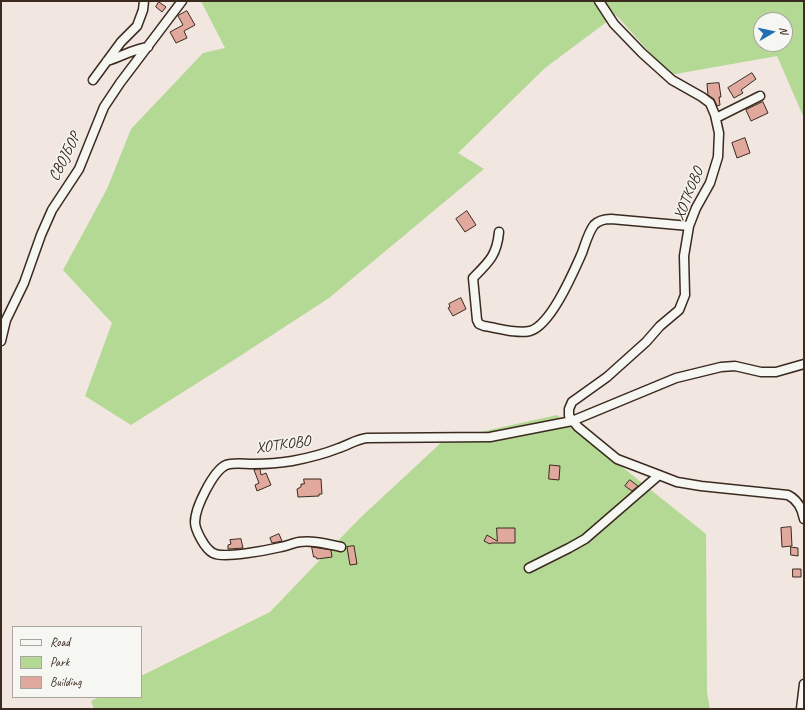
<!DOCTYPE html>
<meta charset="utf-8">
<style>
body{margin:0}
#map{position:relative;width:805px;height:710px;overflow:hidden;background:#f2e6e1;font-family:Caveat,sans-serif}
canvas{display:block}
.frame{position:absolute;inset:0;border:2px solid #3b2a1e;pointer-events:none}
.legend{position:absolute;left:12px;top:626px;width:130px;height:72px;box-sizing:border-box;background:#f6f6f2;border:1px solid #aba49d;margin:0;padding:5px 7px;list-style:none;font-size:12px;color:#3b2a1e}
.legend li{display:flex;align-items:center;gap:8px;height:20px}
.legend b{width:20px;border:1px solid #aba49d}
.north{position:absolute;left:753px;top:12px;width:40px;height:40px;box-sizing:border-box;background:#f6f6f2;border:1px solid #aba49d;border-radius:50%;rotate:81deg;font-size:11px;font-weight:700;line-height:16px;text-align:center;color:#3b2a1e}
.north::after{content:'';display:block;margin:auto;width:14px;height:18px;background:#1f6fb2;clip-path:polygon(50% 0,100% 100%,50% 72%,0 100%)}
</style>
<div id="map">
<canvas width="805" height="710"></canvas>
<div class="frame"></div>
<ul class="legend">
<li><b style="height:5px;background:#f6f6f2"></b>Road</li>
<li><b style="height:11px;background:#b3d994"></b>Park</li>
<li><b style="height:11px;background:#e1a89d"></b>Building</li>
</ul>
<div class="north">N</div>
</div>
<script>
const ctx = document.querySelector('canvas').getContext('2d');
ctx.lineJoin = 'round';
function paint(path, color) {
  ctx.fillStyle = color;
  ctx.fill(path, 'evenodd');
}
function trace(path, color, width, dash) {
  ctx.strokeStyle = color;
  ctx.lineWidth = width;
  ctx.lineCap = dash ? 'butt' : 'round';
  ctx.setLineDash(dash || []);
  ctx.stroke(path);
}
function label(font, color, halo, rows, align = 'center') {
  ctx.font = font + ' Caveat,sans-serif';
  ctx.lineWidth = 3;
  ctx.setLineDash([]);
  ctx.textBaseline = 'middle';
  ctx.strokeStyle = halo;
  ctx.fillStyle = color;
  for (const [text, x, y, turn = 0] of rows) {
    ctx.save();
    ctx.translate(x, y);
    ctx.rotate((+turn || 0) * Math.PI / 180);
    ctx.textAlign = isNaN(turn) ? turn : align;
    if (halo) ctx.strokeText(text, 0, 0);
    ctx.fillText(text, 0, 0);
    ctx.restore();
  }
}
paint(new Path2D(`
 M201 1H804V118L777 56 670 75 616 15 545 68 458 153 484 169 329 298 240 356 131 425 85 396 112 323 63 270 107 189 131 129 203 53 225 48ZM761 20H785V44H761Z
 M557 415 706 534 707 693 710 709H94L91 701 99 697H141V676L270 612 359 519 444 440Z`), '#b3d994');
const building = new Path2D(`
 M159 2 166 7 162 12 156 7Z
 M187 11 195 25 184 31 187 38 176 43 170 32 183 25 178 16Z
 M752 73 756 79 741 90 743 93 734 98 728 88Z
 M719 83 721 97H719L720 105 717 106 714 99 708 95 707 84Z
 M763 102 768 113 751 121 746 110Z
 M745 138 750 153 737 158 732 143Z
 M467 211 476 225 465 232 456 219Z
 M461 298 466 309 453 316 448 308 450 307 449 304Z
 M550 465 560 466 559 480 549 479Z
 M260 469 261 475 266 473 271 485 257 491 255 485 259 483 254 470Z
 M304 479H321L322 494H319V496L298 497 297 489 301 487V484H304Z
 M630 480 638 486 632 491 625 486Z
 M791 527 792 546 782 547 781 528Z
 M497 528H515V543H491L490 544 484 541 487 535 497 541Z
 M279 534 282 541 272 543 270 538Z
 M241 539 243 548 228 549V545L231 544 230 540Z
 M354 546 357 564 350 565 347 547Z
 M312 547 331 550 332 557 317 559 316 557H314Z
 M791 547 798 548V556L791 555Z
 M793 569H801V577H793Z`);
paint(building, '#e1a89d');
trace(building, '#3b2a1e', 1);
const minor = new Path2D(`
 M599 1 614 24 642 53 672 80 702 97 710 103 715 115 719 133 718 157 710 183 696 208 689 226 684 256 685 295 679 310 660 326 646 342 607 377 572 402 569 409V416L578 427 617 459 659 475 677 482 701 486 788 495C798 500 802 508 804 519
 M107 61C121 57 133 49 148 47
 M93 80 121 42 137 26 143 10 144 1
 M716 118 760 96
 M499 232C497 255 489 262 473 278L477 320 479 324 484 326C498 328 516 334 530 331 551 325 573 273 582 253 585 245 588 233 594 225 599 220 604 219 611 219L689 226
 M1 341 6 320 24 283 41 235 52 210 79 169 104 107 120 83 182 1
 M341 547C327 544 313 540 299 542 293 543 287 546 281 547 268 550 223 559 213 553 205 549 195 530 195 522 195 508 213 471 226 465 234 462 244 464 253 464 266 464 280 463 292 461 308 458 324 454 339 448 348 445 357 439 367 438L490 437 572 421 676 378 721 367 735 366 761 372H776L804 364
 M529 568 569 548 585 539 659 475
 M801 709 804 684`);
trace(minor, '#3b2a1e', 11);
trace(minor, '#f6f6f2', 8);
label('16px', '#3b2a1e', '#f6f6f2', [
 ["СВОЈБОР",65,157,-63],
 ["ХОТКОВО",689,194,-68],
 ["ХОТКОВО",283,445,-8]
]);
</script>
